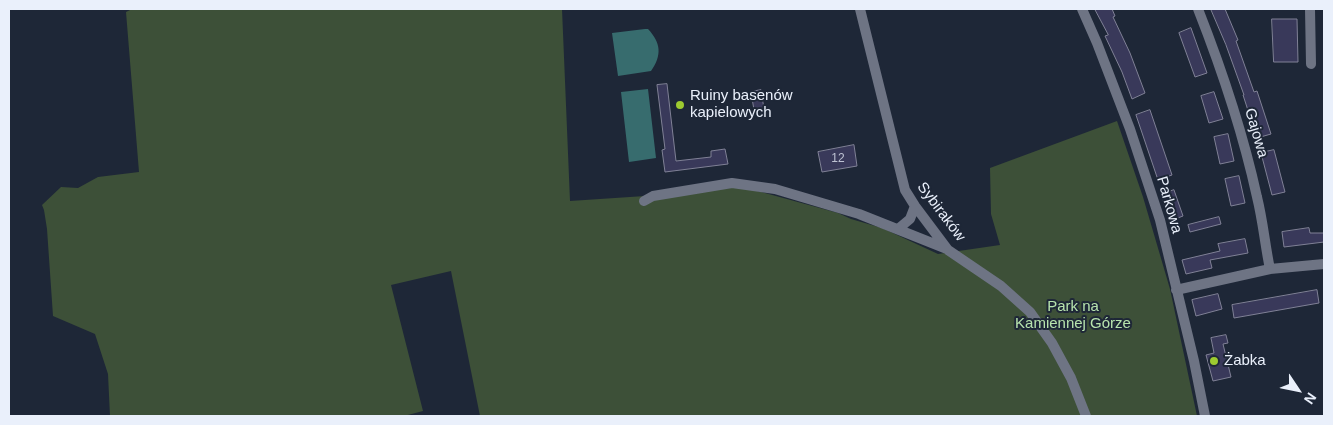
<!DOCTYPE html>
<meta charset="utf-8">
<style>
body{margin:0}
#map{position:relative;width:1333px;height:425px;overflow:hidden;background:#1e2737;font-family:Helvetica,sans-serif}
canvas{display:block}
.frame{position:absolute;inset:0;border:10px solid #eaf0fb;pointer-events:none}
.north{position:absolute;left:1273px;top:365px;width:50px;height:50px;-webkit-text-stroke:4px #1e2737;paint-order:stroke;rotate:124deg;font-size:14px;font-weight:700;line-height:20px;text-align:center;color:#eaf0fb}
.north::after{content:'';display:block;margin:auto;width:18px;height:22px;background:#eaf0fb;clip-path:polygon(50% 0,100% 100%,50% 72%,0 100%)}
</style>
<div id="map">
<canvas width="1333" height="425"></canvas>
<div class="frame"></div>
<div class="north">N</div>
</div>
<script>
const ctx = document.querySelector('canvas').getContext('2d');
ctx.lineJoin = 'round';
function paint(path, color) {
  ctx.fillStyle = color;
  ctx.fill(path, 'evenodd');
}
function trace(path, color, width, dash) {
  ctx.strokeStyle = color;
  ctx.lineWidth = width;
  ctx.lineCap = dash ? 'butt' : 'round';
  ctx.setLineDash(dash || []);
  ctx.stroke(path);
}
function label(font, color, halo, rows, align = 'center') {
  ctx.font = font + ' Helvetica,sans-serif';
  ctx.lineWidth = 4;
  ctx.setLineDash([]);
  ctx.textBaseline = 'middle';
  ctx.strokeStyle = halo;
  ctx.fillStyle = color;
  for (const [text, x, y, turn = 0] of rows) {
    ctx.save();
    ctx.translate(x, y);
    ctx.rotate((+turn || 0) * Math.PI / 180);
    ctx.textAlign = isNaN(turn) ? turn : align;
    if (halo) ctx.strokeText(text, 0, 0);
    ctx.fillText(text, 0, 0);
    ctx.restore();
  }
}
paint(new Path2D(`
 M132 9H562L570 201 690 193 738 187 754 190 838 213 851 219 882 228 938 254 1000 245 991 214 990 168 1117 121 1143 197 1170 289 1197 416H480L451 271 391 285 423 411 404 416H110L108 374 95 334 53 316 47 229 44 210 42 205 61 187 78 188 98 177 139 172 126 12Z`), '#3d5038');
paint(new Path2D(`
 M645 29H648C661 43 662 55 651 71L618 76 612 33Z
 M648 89 656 158 629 162 621 92Z`), '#376c6e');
const building = new Path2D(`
 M1095 9H1112L1115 16 1113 17 1130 53 1145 93 1132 99 1122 72 1105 36 1108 35Z
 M1211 9H1225L1238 40 1236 41 1254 92 1257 91 1271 134 1257 138 1243 95H1244L1226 45Z
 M1272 19H1297L1298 62H1274Z
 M1191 28 1207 73 1195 77 1179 33Z
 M667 84 676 161 711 157V151L725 149 728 164 665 172 662 150 665 149 657 85Z
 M761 90 764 109 754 110 751 92Z
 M1214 92 1223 119 1209 123 1201 96Z
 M1150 110 1172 175 1158 180 1136 115Z
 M1228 134 1234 161 1220 164 1214 137Z
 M854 145 857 166 822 172 818 152Z
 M1274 150 1285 192 1272 195 1261 153Z
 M1239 176 1245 203 1231 206 1225 179Z
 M1174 190 1183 216 1170 221 1161 195Z
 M1219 217 1221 224 1190 232 1188 225Z
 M1309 228 1310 233H1324V242L1284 247 1282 232Z
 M1245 239 1248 253 1210 260 1212 268 1186 274 1182 260 1220 251 1218 244Z
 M1317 290 1319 303 1234 318 1232 305Z
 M1218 294 1222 309 1196 316 1192 300Z
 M1226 335 1228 343 1223 344 1231 377 1213 381 1206 355 1214 353 1211 338Z`);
paint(building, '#39395a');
trace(building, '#808196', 1);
trace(new Path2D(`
 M860 9 905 190 915 206 948 250 1001 286 1030 312 1052 343 1071 378 1086 416
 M1082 9 1097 43 1130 129 1160 220 1194 361 1205 416
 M1198 9C1222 70 1243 133 1257 197 1263 221 1265 245 1270 269
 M1310 9 1311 64
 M644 201 653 196 732 183 775 189 859 214 947 249
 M898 229 910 219 915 206
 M1176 290 1270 269 1324 264`), '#6e7484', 10);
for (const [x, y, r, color] of [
 [680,105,5,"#9dca30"],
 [1214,361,5,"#9dca30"]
]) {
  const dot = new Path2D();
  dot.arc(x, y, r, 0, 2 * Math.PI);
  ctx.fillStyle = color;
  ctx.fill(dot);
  trace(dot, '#1e2737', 2);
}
label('12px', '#bec2d3', null, [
 ["12",838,159]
]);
label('15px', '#eaf0fb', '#1e2737', [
 ["Ruiny basenów",690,96],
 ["kapielowych",690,113],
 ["Żabka",1224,361]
], 'left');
label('15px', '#eaf0fb', '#1e2737', [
 ["Gajowa",1256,133,74],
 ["Parkowa",1169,205,74],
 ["Sybiraków",941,212,53]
]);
label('15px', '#b7e3ad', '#1e2737', [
 ["Park na",1073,307],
 ["Kamiennej Górze",1073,324]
]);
</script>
